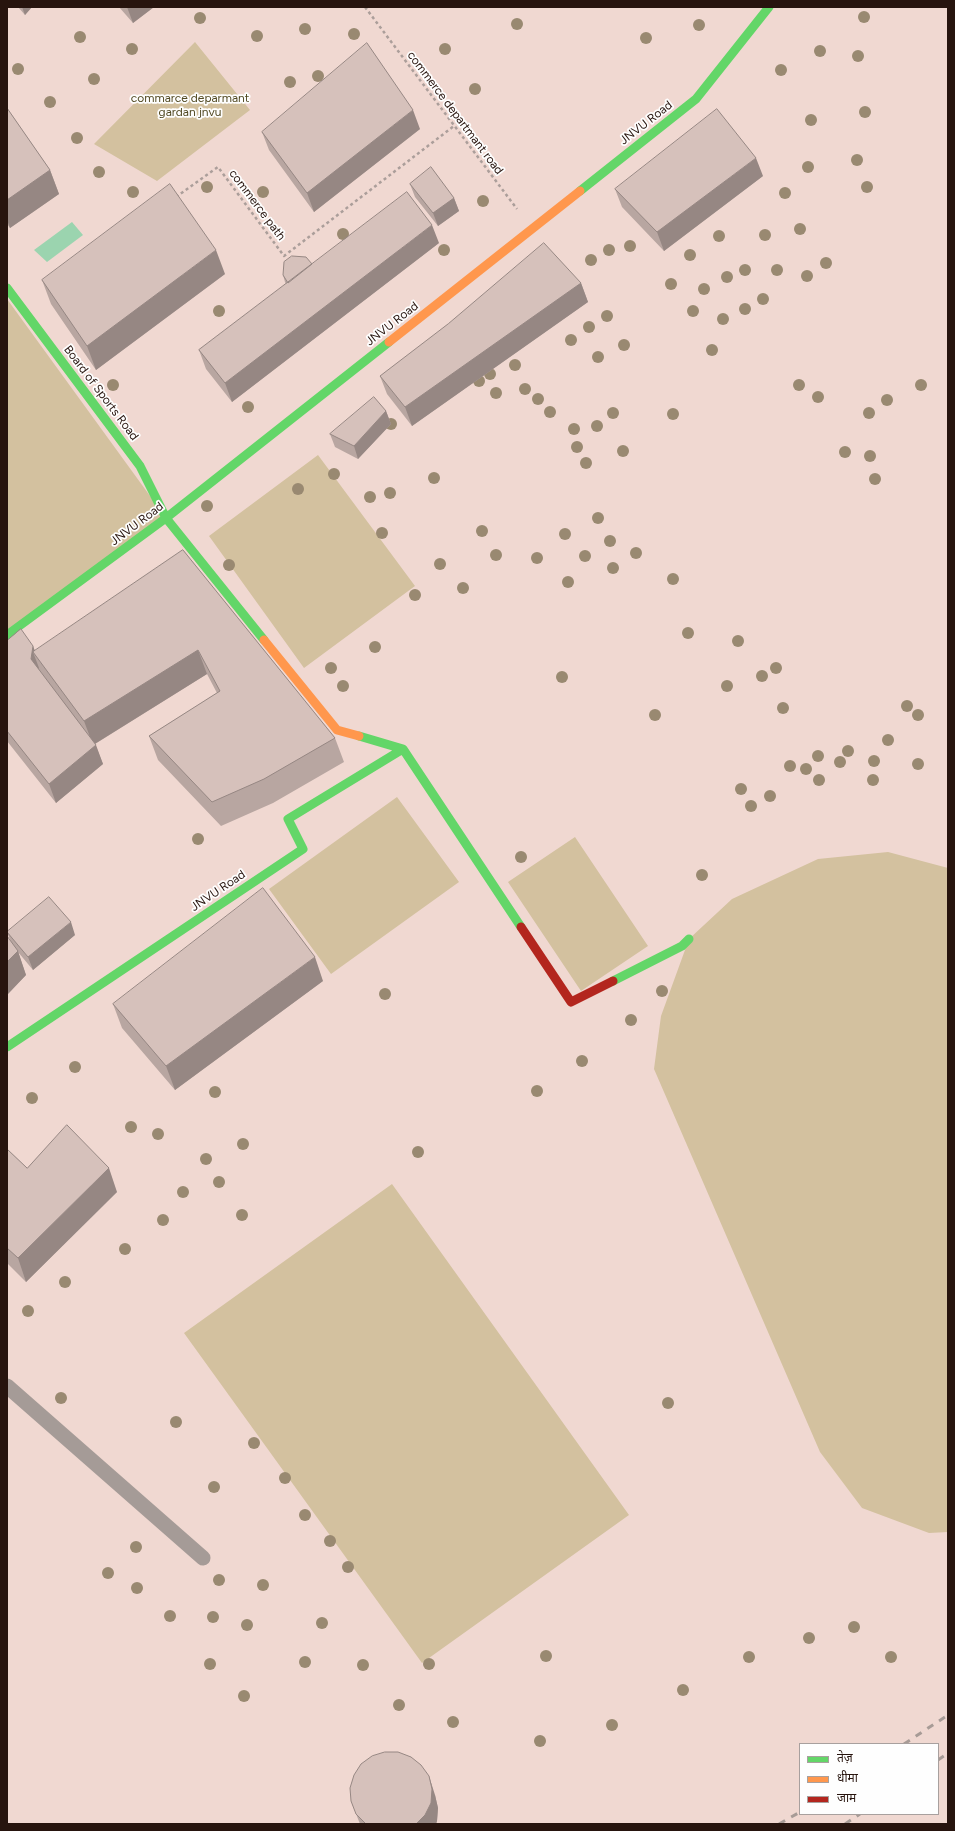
<!DOCTYPE html>
<meta charset="utf-8">
<style>
body{margin:0}
#map{position:relative;width:955px;height:1831px;overflow:hidden;background:#f0d8d1;font-family:Figtree,"Noto Sans Devanagari",sans-serif}
canvas{display:block}
.frame{position:absolute;inset:0;border:8px solid #27140e;pointer-events:none}
.legend{position:absolute;left:799px;top:1743px;width:140px;height:72px;box-sizing:border-box;background:#fefefe;border:1px solid #a8a09e;margin:0;padding:5px 7px;list-style:none;font-size:12px;color:#27140e}
.legend li{display:flex;align-items:center;gap:8px;height:20px}
.legend b{width:20px;border:1px solid #a8a09e}
</style>
<div id="map">
<canvas width="955" height="1831"></canvas>
<div class="frame"></div>
<ul class="legend">
<li><b style="height:5px;background:#63d668"></b>तेज़</li>
<li><b style="height:5px;background:#ff974d"></b>धीमा</li>
<li><b style="height:5px;background:#b3261e"></b>जाम</li>
</ul>
</div>
<script>
const ctx = document.querySelector('canvas').getContext('2d');
ctx.lineJoin = 'round';
function paint(path, color) {
  ctx.fillStyle = color;
  ctx.fill(path, 'evenodd');
}
function trace(path, color, width, dash) {
  ctx.strokeStyle = color;
  ctx.lineWidth = width;
  ctx.lineCap = dash ? 'butt' : 'round';
  ctx.setLineDash(dash || []);
  ctx.stroke(path);
}
function label(font, color, halo, rows, align = 'center') {
  ctx.font = font + ' Figtree,sans-serif';
  ctx.lineWidth = 3.5;
  ctx.setLineDash([]);
  ctx.textBaseline = 'middle';
  ctx.strokeStyle = halo;
  ctx.fillStyle = color;
  for (const [text, x, y, turn = 0] of rows) {
    ctx.save();
    ctx.translate(x, y);
    ctx.rotate((+turn || 0) * Math.PI / 180);
    ctx.textAlign = isNaN(turn) ? turn : align;
    if (halo) ctx.strokeText(text, 0, 0);
    ctx.fillText(text, 0, 0);
    ctx.restore();
  }
}
paint(new Path2D(`
 M195 42 250 110 157 181 94 144Z
 M7 299 166 518 7 635Z
 M318 455 415 586 304 668 209 536Z
 M397 797 459 882 331 974 269 889Z
 M575 837 648 946 581 991 508 882Z
 M888 852 948 868V1532L929 1533 862 1508 820 1452 654 1069 661 1016 689 939 732 899 818 859Z
 M392 1184 629 1515 422 1663 184 1333Z`), '#d3c19f');
paint(new Path2D(`
 M72 222 83 235 47 262 34 250Z`), '#9bd4af');
trace(new Path2D(`
 M365 7 517 209
 M176 197 218 167 284 256 454 126`), '#ab9e9a', 2.5, [3, 3]);
trace(new Path2D(`
 M7 1386 203 1558`), '#a59b97', 15);
trace(new Path2D(`
 M580 191 696 99 769 7
 M7 288 140 466 166 518 264 640
 M7 635 166 518 389 342
 M359 736 403 749 521 927
 M613 981 682 946 689 939
 M7 1047 303 849 288 819 403 749`), '#63d668', 9);
trace(new Path2D(`
 M389 342 580 191
 M264 640 337 730 359 736`), '#ff974d', 9);
trace(new Path2D(`
 M521 927 571 1002 613 981`), '#b3261e', 9);
trace(new Path2D(`
 M904 1744 948 1715
 M938 1760 948 1753
 M779 1824 800 1812
 M845 1824 860 1814`), '#a79b96', 3, [7, 7]);
ctx.fillStyle = '#998971';
for (const [x, y] of [
 [864,17],
 [200,18],
 [517,24],
 [699,25],
 [305,29],
 [354,34],
 [257,36],
 [80,37],
 [646,38],
 [132,49],
 [445,49],
 [820,51],
 [858,56],
 [18,69],
 [781,70],
 [318,76],
 [94,79],
 [290,82],
 [475,89],
 [50,102],
 [865,112],
 [811,120],
 [77,138],
 [857,160],
 [808,167],
 [99,172],
 [207,187],
 [867,187],
 [133,192],
 [263,192],
 [785,193],
 [483,201],
 [800,229],
 [343,234],
 [765,235],
 [719,236],
 [630,246],
 [444,250],
 [609,250],
 [690,255],
 [591,260],
 [826,263],
 [745,270],
 [777,270],
 [807,276],
 [727,277],
 [671,284],
 [704,289],
 [763,299],
 [745,309],
 [219,311],
 [693,311],
 [607,316],
 [723,319],
 [589,327],
 [571,340],
 [624,345],
 [712,350],
 [598,357],
 [515,365],
 [490,374],
 [479,381],
 [113,385],
 [799,385],
 [921,385],
 [525,389],
 [496,393],
 [818,397],
 [538,399],
 [887,400],
 [248,407],
 [550,412],
 [613,413],
 [869,413],
 [673,414],
 [391,424],
 [597,426],
 [574,429],
 [577,447],
 [623,451],
 [845,452],
 [870,456],
 [586,463],
 [334,474],
 [434,478],
 [875,479],
 [298,489],
 [390,493],
 [370,497],
 [207,506],
 [598,518],
 [482,531],
 [382,533],
 [565,534],
 [610,541],
 [636,553],
 [496,555],
 [585,556],
 [537,558],
 [440,564],
 [229,565],
 [613,568],
 [673,579],
 [568,582],
 [463,588],
 [415,595],
 [688,633],
 [738,641],
 [375,647],
 [331,668],
 [776,668],
 [762,676],
 [562,677],
 [343,686],
 [727,686],
 [907,706],
 [783,708],
 [655,715],
 [918,715],
 [888,740],
 [848,751],
 [818,756],
 [874,761],
 [840,762],
 [918,764],
 [790,766],
 [806,769],
 [819,780],
 [873,780],
 [741,789],
 [770,796],
 [751,806],
 [198,839],
 [521,857],
 [702,875],
 [662,991],
 [385,994],
 [631,1020],
 [582,1061],
 [75,1067],
 [537,1091],
 [215,1092],
 [32,1098],
 [131,1127],
 [158,1134],
 [243,1144],
 [418,1152],
 [206,1159],
 [219,1182],
 [183,1192],
 [242,1215],
 [163,1220],
 [125,1249],
 [65,1282],
 [28,1311],
 [61,1398],
 [668,1403],
 [176,1422],
 [254,1443],
 [285,1478],
 [214,1487],
 [305,1515],
 [330,1541],
 [136,1547],
 [348,1567],
 [108,1573],
 [219,1580],
 [263,1585],
 [137,1588],
 [170,1616],
 [213,1617],
 [322,1623],
 [247,1625],
 [854,1627],
 [809,1638],
 [546,1656],
 [749,1657],
 [891,1657],
 [305,1662],
 [210,1664],
 [429,1664],
 [363,1665],
 [683,1690],
 [244,1696],
 [399,1705],
 [453,1722],
 [612,1725],
 [540,1741]
]) {
  ctx.beginPath();
  ctx.arc(x, y, 6, 0, 2 * Math.PI);
  ctx.fill();
}
paint(new Path2D(`
 M18 7H32L25 15Z
 M119 7H154L133 23Z
 M7 108 50 170 59 194 10 228 7 224Z
 M420 129 314 212 269 150 262 132Z
 M763 176 664 251 622 207 615 189Z
 M410 184 454 198 459 211 438 226 415 197Z
 M439 243 232 402 206 369 199 350 286 284 285 282 283 275 312 264Z
 M225 274 96 370 51 304 42 280Z
 M581 283 588 302 412 426 387 394 380 376Z
 M386 411 391 424 358 459 335 447 330 434Z
 M183 550 335 738 344 762 273 803 221 826 158 760 149 736 217 693 207 674 95 744 103 764 56 803 7 741V641L33 646 35 651Z
 M7 932 75 935 33 970 18 952 26 975 7 995V936L11 942Z
 M323 981 175 1090 122 1028 113 1004Z
 M7 1149 27 1168 117 1192 26 1282 7 1263Z
 M435 1795 438 1808 437 1821 436 1824H360L351 1801Z`), '#b8a6a1');
paint(new Path2D(`
 M22 7H32L25 15Z
 M127 7H154L133 23Z
 M413 110 420 129 314 212 307 193Z
 M756 158 763 176 664 251 657 232Z
 M50 170 59 194 10 228 7 220V200Z
 M454 198 459 211 438 226 433 213Z
 M432 225 439 243 232 402 225 383Z
 M216 250 225 274 96 370 87 346Z
 M581 283 588 302 412 426 405 407Z
 M386 411 391 424 358 459 354 446Z
 M33 646 37 657 33 652 39 668 37 678 31 659Z
 M198 650 207 674 93 745 84 721Z
 M96 745 103 764 56 803 49 784Z
 M71 922 75 935 33 970 28 957Z
 M18 951 26 975 7 995V962Z
 M315 957 323 981 175 1090 166 1066Z
 M109 1168 117 1192 26 1282 18 1258Z
 M429 1776 435 1795 438 1808 437 1821 436 1824H416Z`), '#968783');
const building = new Path2D(`
 M367 43 413 110 307 193 262 132Z
 M7 108 50 170 7 200Z
 M717 109 756 158 657 232 615 189Z
 M431 167 454 198 433 213 410 184Z
 M170 184 216 250 87 346 42 280Z
 M407 192 432 225 225 383 199 350Z
 M544 243 581 283 405 407 380 376 448 324Z
 M292 256 306 257 312 264 288 283 283 275 284 262Z
 M374 397 386 411 354 446 330 434Z
 M183 550 335 738 264 779 212 802 149 736 220 691 198 650 84 721 33 652Z
 M21 629 33 646 31 659 96 745 49 784 7 731V641Z
 M263 888 315 957 166 1066 113 1004Z
 M49 897 71 922 28 957 7 932Z
 M7 936 18 951 7 962Z
 M67 1125 109 1168 18 1258 7 1248V1149L27 1168Z
 M385 1752H398L411 1757 421 1765 429 1776 432 1789 431 1803 425 1815 416 1824H366L356 1814 351 1801 350 1788 354 1775 361 1764 372 1756Z`);
paint(building, '#d6c1bb');
trace(building, '#968783', 1);
label('12px', '#514922', '#fefefe', [
 ["commarce deparmant",190,98],
 ["gardan jnvu",190,112]
]);
label('12px', '#27140e', '#fefefe', [
 ["commerce departmant road",455,113,53],
 ["JNVU Road",646,123,-38],
 ["commerce path",257,205,53],
 ["JNVU Road",392,324,-38],
 ["Board of Sports Road",101,393,53],
 ["JNVU Road",137,524,-37],
 ["JNVU Road",218,891,-34]
]);
</script>
